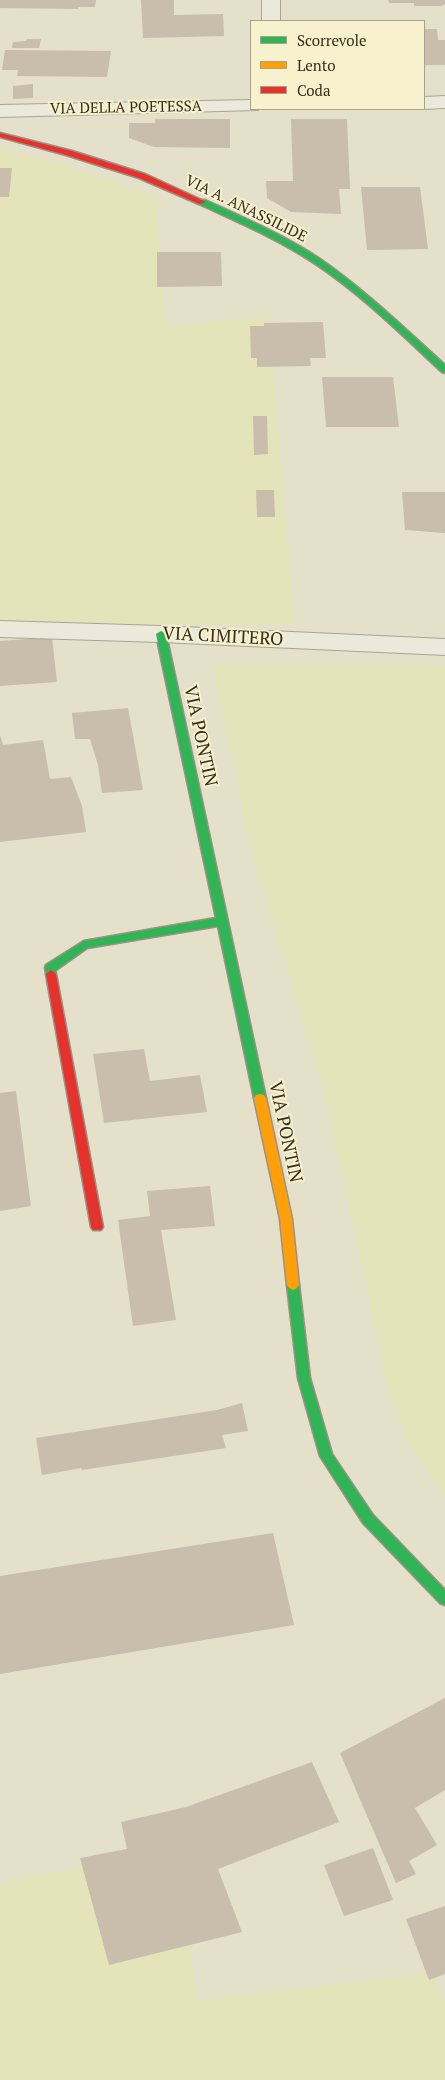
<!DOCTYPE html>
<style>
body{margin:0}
#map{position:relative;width:445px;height:2080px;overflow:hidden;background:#e4e0ca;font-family:"PT Serif",serif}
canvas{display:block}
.legend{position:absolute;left:250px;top:20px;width:175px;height:90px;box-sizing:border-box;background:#f7f1ce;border:1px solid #aaa387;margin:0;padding:6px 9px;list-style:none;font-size:15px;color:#372d1c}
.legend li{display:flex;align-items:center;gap:10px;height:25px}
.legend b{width:25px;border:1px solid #aaa387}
</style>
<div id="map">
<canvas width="445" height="2080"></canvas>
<ul class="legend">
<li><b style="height:6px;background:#30b455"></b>Scorrevole</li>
<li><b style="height:6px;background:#ff9f0a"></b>Lento</li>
<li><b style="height:6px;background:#e5322d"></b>Coda</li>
</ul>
</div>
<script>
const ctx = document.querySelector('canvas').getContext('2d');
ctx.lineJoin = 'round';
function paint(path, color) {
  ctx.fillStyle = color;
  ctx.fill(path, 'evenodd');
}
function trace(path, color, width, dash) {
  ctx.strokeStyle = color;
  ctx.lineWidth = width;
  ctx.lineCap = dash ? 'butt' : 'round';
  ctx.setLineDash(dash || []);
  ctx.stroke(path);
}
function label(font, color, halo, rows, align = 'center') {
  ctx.font = font + ' "PT Serif",serif';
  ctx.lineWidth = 4;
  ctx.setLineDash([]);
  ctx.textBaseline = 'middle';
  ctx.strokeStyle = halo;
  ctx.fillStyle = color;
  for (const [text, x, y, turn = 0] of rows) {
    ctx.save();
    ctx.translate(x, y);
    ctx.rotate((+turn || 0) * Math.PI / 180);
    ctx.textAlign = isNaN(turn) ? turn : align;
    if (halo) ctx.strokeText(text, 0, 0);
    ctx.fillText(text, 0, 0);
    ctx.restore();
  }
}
paint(new Path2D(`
 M0 148 43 159 157 197 165 326 268 316 295 624H177L158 628 0 630Z
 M212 663 445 665V1497L406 1439 389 1392 325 1094 251 850Z
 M172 1849 198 2000 430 1973 445 2004V2080H0V1883Z`), '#e5e3ba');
paint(new Path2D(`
 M0 0H96L95 7H78V9L0 8Z
 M141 0H174V15L223 14 224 36 143 38Z
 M388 0H445V4L442 6H414V3H389Z
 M424 29H437L438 40H445V65H424Z
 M27 39H41L39 48H12L13 42 26 41Z
 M5 50 111 51 107 77 17 76 18 70H2Z
 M33 84V98L13 99V86Z
 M155 119H230V148L154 147 129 138V123H155Z
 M291 119H347L350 189H339L341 214 291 212 267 198 266 181H293Z
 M0 168H12L9 197H0Z
 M361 187H420L428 249 367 250Z
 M157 252H221L222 286 157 287Z
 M323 322 326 358H310L311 366 257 367V358H251L250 326H264V323Z
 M322 377H393L399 427H326Z
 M253 416H267L268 454 254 455Z
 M256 490H274L275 517H257Z
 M402 492H445V533L405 530Z
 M52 637 57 682 0 686V641Z
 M128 708 143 790 102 793 98 765 90 739H75L72 713Z
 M0 735 3 745 43 740 50 779 71 777 82 806 86 832 0 842Z
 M144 1049 150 1081 200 1075 207 1112 104 1123 93 1054Z
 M16 1091 31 1206 0 1211V1093Z
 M210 1186 215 1226 161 1230 176 1320 133 1326 118 1220 150 1216 147 1191Z
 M242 1403 248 1431 222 1435 226 1448 82 1470 81 1468 42 1475 36 1438 217 1410Z
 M273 1533 294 1625 0 1674V1576Z
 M445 1698V1790L415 1808 437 1845 409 1861 416 1874 396 1883 340 1753Z
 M312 1762 339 1822 218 1869 242 1932 109 1965 80 1858 127 1849 121 1822 186 1807Z
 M373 1848 393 1900 344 1916 324 1865Z
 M445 1906V1974L429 1980 406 1919Z`), '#c8beab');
const street = new Path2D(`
 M262 0H280V21H262Z
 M445 96V108L424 109V97Z
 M251 100V109L258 110 0 117V105Z
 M0 621 161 626 445 639V655L161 642 0 637Z`);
const fast = new Path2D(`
 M199 200H205C244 218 284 235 320 259 365 290 405 329 445 365V373L442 372C401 334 361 294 314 263 278 239 238 222 199 204Z
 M161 631 166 634 266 1098 264 1101H256L254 1098 218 926 87 948 56 970 55 977H47L45 968 46 965 84 941 216 918 156 634Z
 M293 1280 297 1282 299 1285 310 1378 332 1454 373 1515 445 1590V1605L440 1603 363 1523 320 1456 298 1378 287 1285 289 1282Z`);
const slow = new Path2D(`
 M260 1094 264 1095 266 1098 292 1219 299 1285 297 1288 293 1290 289 1288 287 1285 280 1219 254 1098 256 1095Z`);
const jam = new Path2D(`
 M0 133 72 151 145 174 206 202 199 204 139 178 66 155 0 137Z
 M51 970 56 974 103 1227 101 1230H93L91 1227 46 974Z`);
trace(street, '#a9a494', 2);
trace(fast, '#989384', 3);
trace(slow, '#989384', 3);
trace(jam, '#989384', 3);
paint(street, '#ece9dc');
paint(fast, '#30b455');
paint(slow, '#ff9f0a');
paint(jam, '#e5322d');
label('15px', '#372d1c', '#f7f1ce', [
 ["VIA DELLA POETESSA",126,108,-1],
 ["VIA A. ANASSILIDE",246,209,26]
]);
label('18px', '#372d1c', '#f7f1ce', [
 ["VIA CIMITERO",223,637,3],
 ["VIA PONTIN",200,736,78],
 ["VIA PONTIN",285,1132,78]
]);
</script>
